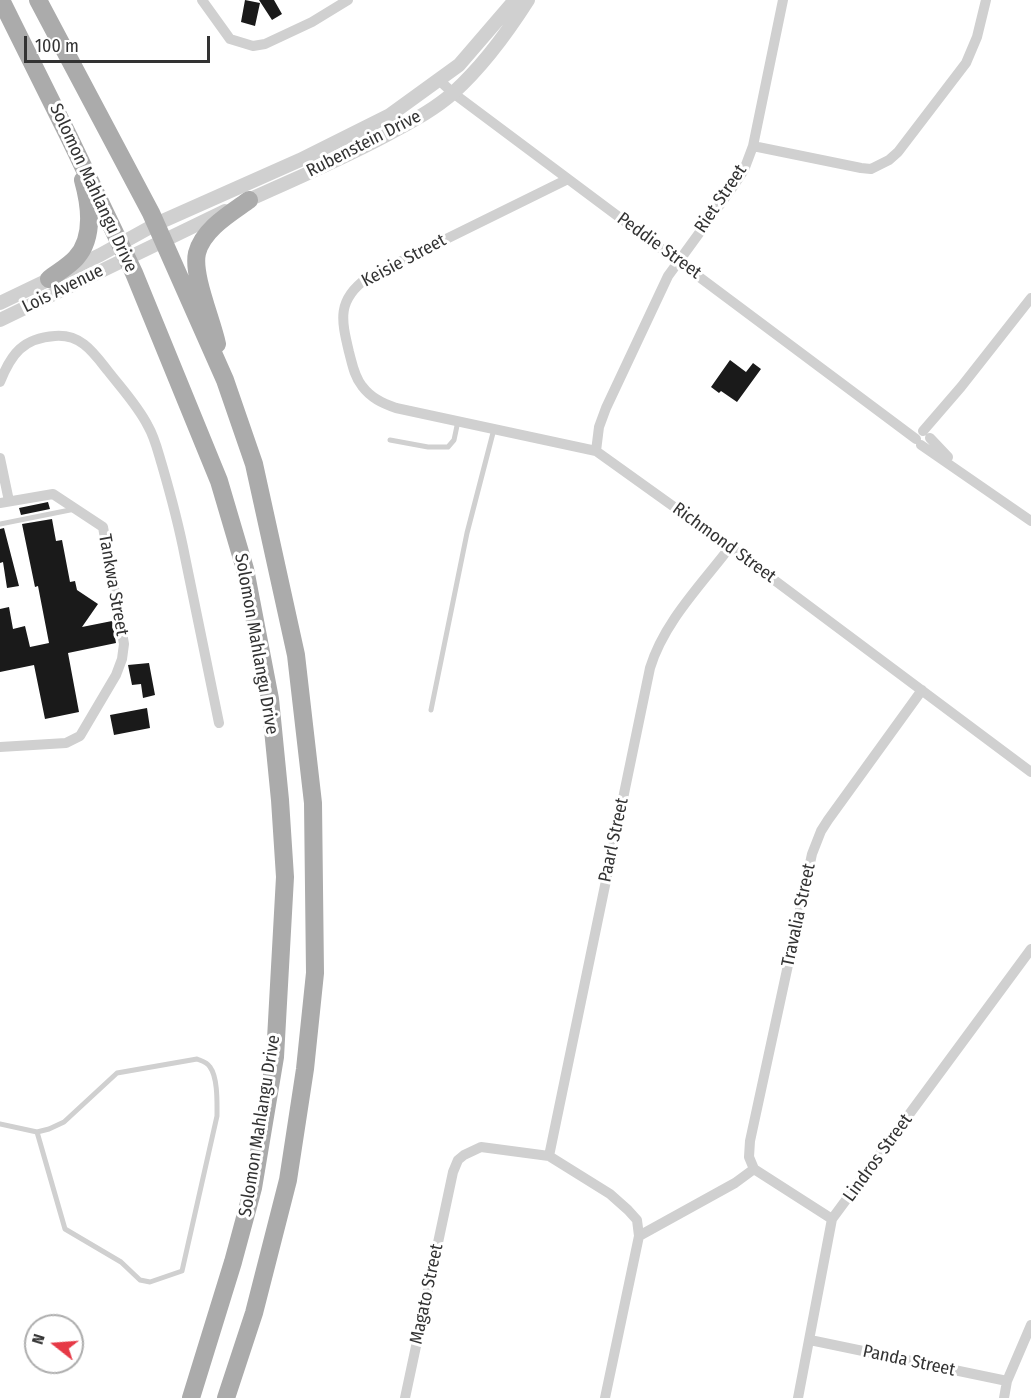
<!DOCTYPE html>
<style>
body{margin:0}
#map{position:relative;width:1031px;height:1398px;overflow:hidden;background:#fff;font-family:"Fira Sans Condensed",sans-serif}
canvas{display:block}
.north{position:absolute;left:24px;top:1314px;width:60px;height:60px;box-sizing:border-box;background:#fff;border:2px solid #adadad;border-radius:50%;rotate:287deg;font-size:16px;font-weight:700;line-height:24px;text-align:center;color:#333}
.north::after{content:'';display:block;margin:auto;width:21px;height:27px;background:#e63946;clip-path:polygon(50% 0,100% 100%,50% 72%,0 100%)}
.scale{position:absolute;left:24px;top:36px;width:186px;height:27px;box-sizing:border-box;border:3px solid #333;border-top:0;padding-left:8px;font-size:18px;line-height:21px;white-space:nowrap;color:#333;-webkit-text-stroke:4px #fff;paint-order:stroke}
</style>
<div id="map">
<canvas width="1031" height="1398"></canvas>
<div class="north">N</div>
<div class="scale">100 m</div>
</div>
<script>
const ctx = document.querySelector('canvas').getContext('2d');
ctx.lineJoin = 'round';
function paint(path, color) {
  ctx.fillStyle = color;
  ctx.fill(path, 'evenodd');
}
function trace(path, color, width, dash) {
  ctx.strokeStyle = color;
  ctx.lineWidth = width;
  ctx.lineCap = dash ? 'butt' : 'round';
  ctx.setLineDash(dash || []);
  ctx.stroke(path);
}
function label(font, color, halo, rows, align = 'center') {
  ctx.font = font + ' "Fira Sans Condensed",sans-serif';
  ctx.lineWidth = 6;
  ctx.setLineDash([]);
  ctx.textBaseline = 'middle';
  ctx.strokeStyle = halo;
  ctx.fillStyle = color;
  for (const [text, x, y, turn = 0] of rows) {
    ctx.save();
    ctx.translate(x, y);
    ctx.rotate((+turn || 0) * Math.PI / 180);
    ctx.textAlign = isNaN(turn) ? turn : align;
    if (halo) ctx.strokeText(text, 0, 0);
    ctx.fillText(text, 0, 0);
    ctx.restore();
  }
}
paint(new Path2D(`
 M245 0 260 3 255 26 241 22Z
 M259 0H274L282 14 272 20Z
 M730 360 746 372 753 363 761 369 737 402 721 391 719 393 711 387Z
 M48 502 50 509 21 515 19 508Z
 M52 519 56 541 62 540 70 582 75 581 77 590 98 604 82 627 112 621 116 643 68 653 79 712 45 719 34 665 0 672V609L9 607 13 629 25 626 30 647 49 643 38 586 35 587 22 524Z
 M4 528 19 586 7 588 3 562 0 563V529Z
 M149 663 155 695 143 698 141 684 132 685 128 665Z
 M147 708 150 728 114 735 110 715Z`), '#1a1a1a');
trace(new Path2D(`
 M390 440 428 447H448L454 440 458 421
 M0 524 75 509
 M431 710 467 533 494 429
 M0 1124 37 1132 49 1129 64 1122 117 1073 197 1059C202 1061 207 1062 210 1067 218 1078 217 1103 217 1116L182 1271 150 1282 140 1280 121 1262 65 1229 37 1132`), '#d0d0d0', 5);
trace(new Path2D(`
 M202 0 230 39 253 46 265 44 312 22 348 0
 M440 81 453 93 916 439
 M753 146 861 168 871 169 889 160 898 152 966 63 977 37 986 0
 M568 179 367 278C337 300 341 319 349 352 352 363 354 376 362 386 371 398 382 403 396 408L596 451 730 547 1031 772
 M0 382C11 354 23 338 55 336 81 334 93 352 108 371 122 389 138 406 148 426 155 438 158 452 162 465 171 496 179 526 185 557 196 612 208 667 219 723
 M923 431 961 387 1031 298
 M930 438 948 457
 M921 445 1031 521
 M596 451 599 427 606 408 668 276 732 188 744 170 753 146 783 0
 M0 458 9 501
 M0 503 53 494 103 527 124 644 122 659 116 675 80 736 66 743 0 747
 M549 1156 650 668C664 622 701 585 730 547
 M754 1169 749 1157 750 1141 812 854 821 831 828 820 922 690
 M639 1236 735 1183 754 1169 832 1219
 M810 1340 1007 1381
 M405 1398 453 1172 458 1160 464 1155 481 1147 549 1156 610 1194 628 1210 637 1220 639 1236 605 1398
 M798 1398 832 1219 1031 949
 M1004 1398 1007 1381 1031 1325`), '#d0d0d0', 10);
trace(new Path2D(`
 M242 203C294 179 346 158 396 130 416 119 436 108 453 93 483 66 507 33 528 0
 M0 303 100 255 156 224 300 160 390 115 459 65 515 0
 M0 320 225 211`), '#d0d0d0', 14);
trace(new Path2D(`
 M1 0 69 137 134 273 219 481 245 569 270 699 280 800 285 877 275 1057 253 1188 233 1262 191 1398
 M38 0 151 213 225 380 254 464 296 655 313 803 315 973 305 1069 288 1180 254 1313 226 1398
 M49 279C58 272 69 266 76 258 95 237 90 205 83 180
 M217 344C212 320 192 275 197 253 203 229 231 213 249 200`), '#ababab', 18);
label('18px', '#333', '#fff', [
 ["Rubenstein Drive",364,144,-27],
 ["Solomon Mahlangu Drive",93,188,65],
 ["Riet Street",721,199,-56],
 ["Peddie Street",659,246,36],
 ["Keisie Street",404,261,-28],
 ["Lois Avenue",63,289,-26],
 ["Richmond Street",724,543,36],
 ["Tankwa Street",113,585,80],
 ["Solomon Mahlangu Drive",256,644,80],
 ["Paarl Street",614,840,-78],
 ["Travalia Street",799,915,-78],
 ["Solomon Mahlangu Drive",260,1126,-81],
 ["Lindros Street",878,1158,-54],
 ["Magato Street",427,1294,-78],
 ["Panda Street",909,1361,12]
]);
</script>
